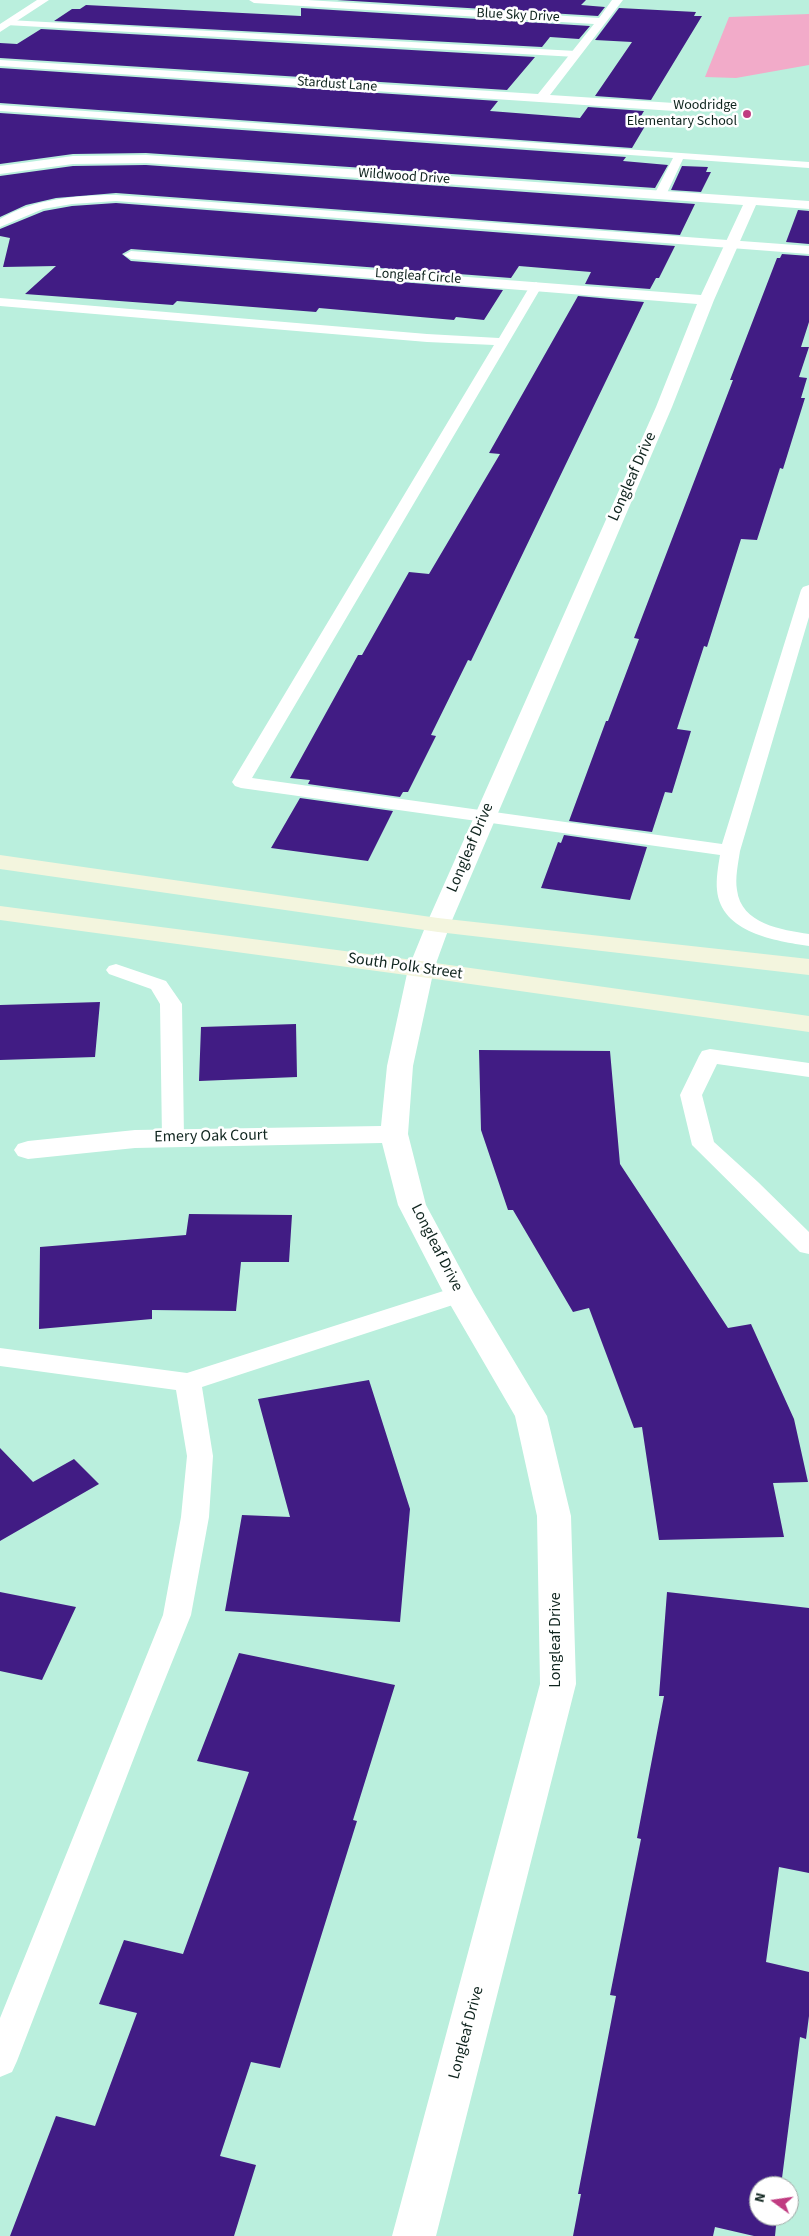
<!DOCTYPE html>
<style>
body{margin:0}
#map{position:relative;width:809px;height:2236px;overflow:hidden;background:#baefdd;font-family:"Source Sans 3",sans-serif}
canvas{display:block}
.north{position:absolute;left:749px;top:2176px;width:50px;height:50px;box-sizing:border-box;background:#fff;border:1px solid #9fa7a5;border-radius:50%;rotate:284deg;font-size:14px;font-weight:700;line-height:20px;text-align:center;color:#0f241e}
.north::after{content:'';display:block;margin:auto;width:18px;height:22px;background:#c03c81;clip-path:polygon(50% 0,100% 100%,50% 72%,0 100%)}
</style>
<div id="map">
<canvas width="809" height="2236"></canvas>
<div class="north">N</div>
</div>
<script>
const ctx = document.querySelector('canvas').getContext('2d');
ctx.lineJoin = 'round';
function paint(path, color) {
  ctx.fillStyle = color;
  ctx.fill(path, 'evenodd');
}
function trace(path, color, width, dash) {
  ctx.strokeStyle = color;
  ctx.lineWidth = width;
  ctx.lineCap = dash ? 'butt' : 'round';
  ctx.setLineDash(dash || []);
  ctx.stroke(path);
}
function label(font, color, halo, rows, align = 'center') {
  ctx.font = font + ' "Source Sans 3",sans-serif';
  ctx.lineWidth = 5;
  ctx.setLineDash([]);
  ctx.textBaseline = 'middle';
  ctx.strokeStyle = halo;
  ctx.fillStyle = color;
  for (const [text, x, y, turn = 0] of rows) {
    ctx.save();
    ctx.translate(x, y);
    ctx.rotate((+turn || 0) * Math.PI / 180);
    ctx.textAlign = isNaN(turn) ? turn : align;
    if (halo) ctx.strokeText(text, 0, 0);
    ctx.fillText(text, 0, 0);
    ctx.restore();
  }
}
paint(new Path2D(`
 M809 14V65L736 78 705 77 729 17Z`), '#f2abc9');
paint(new Path2D(`
 M337 0H586L581 5 605 7 598 16Z
 M86 5 301 16V8L590 26 579 39 550 37 542 47 54 21 72 9H80Z
 M619 8 696 12 694 16H702L651 100 595 96 632 42 595 40Z
 M41 29 535 57 507 90 0 58V43L17 44Z
 M0 68 498 101 490 111 580 118 588 107 644 111 638 121H648L632 148 0 103Z
 M0 113 626 157 623 161 668 165 655 188 146 153 73 154 0 164Z
 M146 165 695 204 680 235 116 193 56 198 26 205 0 217V176L73 166Z
 M682 166 708 167 706 172H711L701 192 671 190Z
 M116 203 675 246 659 278H656L650 289 585 284 591 272 519 266 511 278 131 249 122 254 131 261 503 290 484 320 456 317 454 320 319 308 316 312 177 301 173 305 25 294 56 266 3 267 10 238 0 236V229L44 211 72 206Z
 M798 210 809 211V244L786 242Z
 M782 254 809 256V322L801 347H809L799 377 807 378 801 398H805L783 469 780 468 757 540 741 539 707 647 704 646 677 729 691 731 672 793 665 792 652 832 569 821 606 721H608L639 639 634 638 733 380H730L777 258H780Z
 M578 296 644 302 471 661 468 660 431 735 436 736 408 792H403L400 797 308 784 310 780 290 778 358 655H362L409 572 429 574 500 454 489 453Z
 M300 798 393 811 368 861 271 848Z
 M564 835 647 847 630 900 541 888 558 842 561 843Z
 M100 1002 95 1057 0 1060V1005Z
 M296 1024 297 1077 199 1081 201 1027Z
 M479 1050 610 1051 620 1164 728 1328 751 1324 794 1419 808 1482 773 1483 784 1537 659 1540 642 1427 634 1428 589 1308 573 1312 513 1210H508L481 1130Z
 M189 1214 292 1215 289 1262H241L236 1311 152 1310V1319L39 1329 40 1247 186 1235Z
 M369 1380 410 1509 400 1622 225 1611 242 1515 290 1517 258 1399Z
 M0 1448 33 1482 74 1459 99 1484 0 1541Z
 M0 1592 76 1607 42 1680 0 1671Z
 M667 1592 809 1608V1873L779 1867 766 1962 809 1972V2016L806 2039 800 2037 781 2186H759V2216H777L775 2236H754L715 2227 713 2236H573L581 2194H578L616 1996 610 1995 641 1839 637 1838 664 1696H659Z
 M239 1653 395 1685 353 1820 357 1821 280 2068 251 2062 220 2156 256 2165 234 2236H10L56 2116 95 2126 137 2013 99 2004 124 1940 183 1954 249 1772 197 1761Z`), '#411c84');
paint(new Path2D(`
 M9 20 576 51 581 54 576 57 6 25V21Z
 M0 105 809 162V168L683 159 666 195 660 198 654 195 673 158 0 111Z
 M116 195 809 246V254L116 201 72 204 43 209 0 227V219C34 199 77 195 116 195Z
 M536 282 542 286 252 778 722 844 801 590 803 587 809 585V617L740 851C738 864 735 878 737 890 741 924 782 930 809 934V946C776 941 721 933 717 890 716 879 718 867 720 855L241 788 235 786 232 782 494 345 427 342 0 306V298L427 334 499 338 530 286Z
 M116 964 166 981 182 1004 184 1138 181 1143 173 1145 165 1143 162 1138 160 1004 151 989 109 974 106 970 109 966Z
 M710 1049 809 1063V1077L717 1064 702 1095 714 1142 758 1182 809 1232V1254L800 1252 692 1145 680 1095 699 1056 702 1051Z
 M459 1286 468 1288 471 1294 468 1300 202 1387 213 1456 209 1517 191 1615 147 1724 17 2061 12 2072 0 2077V2018L163 1615 181 1517 187 1456 176 1390 0 1366V1348L187 1373Z`), '#fff');
paint(new Path2D(`
 M37 0H49L0 32V24Z
 M249 0H307L599 18 612 0H623L550 95 674 103 680 107 674 111 0 66V60L538 94 594 24 254 3Z
 M146 155 809 201V209L756 205 714 300 672 407 450 925 434 969 413 1066 408 1134 426 1205 474 1294 547 1416 571 1516 576 1684 436 2236H392L540 1684 537 1516 515 1416 444 1294 398 1205 382 1143 135 1148 28 1159 18 1156 14 1150 18 1144 28 1141 135 1130 381 1126 387 1066 408 969 426 925 656 407 697 304 131 259 124 255 131 251 701 295 743 205 146 163 73 164 0 174V166L73 156Z`), '#fff');
paint(new Path2D(`
 M0 855 438 918 809 959V975L438 932 0 869Z
 M0 906 421 961 809 1016V1032L421 977 0 920Z`), '#f3f5de');
for (const [x, y, r, color] of [
 [747,114,5,"#c03c81"]
]) {
  const dot = new Path2D();
  dot.arc(x, y, r, 0, 2 * Math.PI);
  ctx.fillStyle = color;
  ctx.fill(dot);
  trace(dot, '#fff', 2);
}
label('14px', '#0f241e', '#fff', [
 ["Blue Sky Drive",518,16,3],
 ["Stardust Lane",337,85,4],
 ["Wildwood Drive",404,177,4],
 ["Longleaf Circle",418,277,4]
]);
label('14px', '#0f241e', '#fff', [
 ["Woodridge",737,106],
 ["Elementary School",737,122]
], 'right');
label('16px', '#0f241e', '#fff', [
 ["Longleaf Drive",633,477,-66],
 ["Longleaf Drive",471,848,-67],
 ["South Polk Street",405,967,8],
 ["Emery Oak Court",211,1137,-1],
 ["Longleaf Drive",436,1248,63],
 ["Longleaf Drive",556,1640,-90],
 ["Longleaf Drive",467,2033,-75]
]);
</script>
